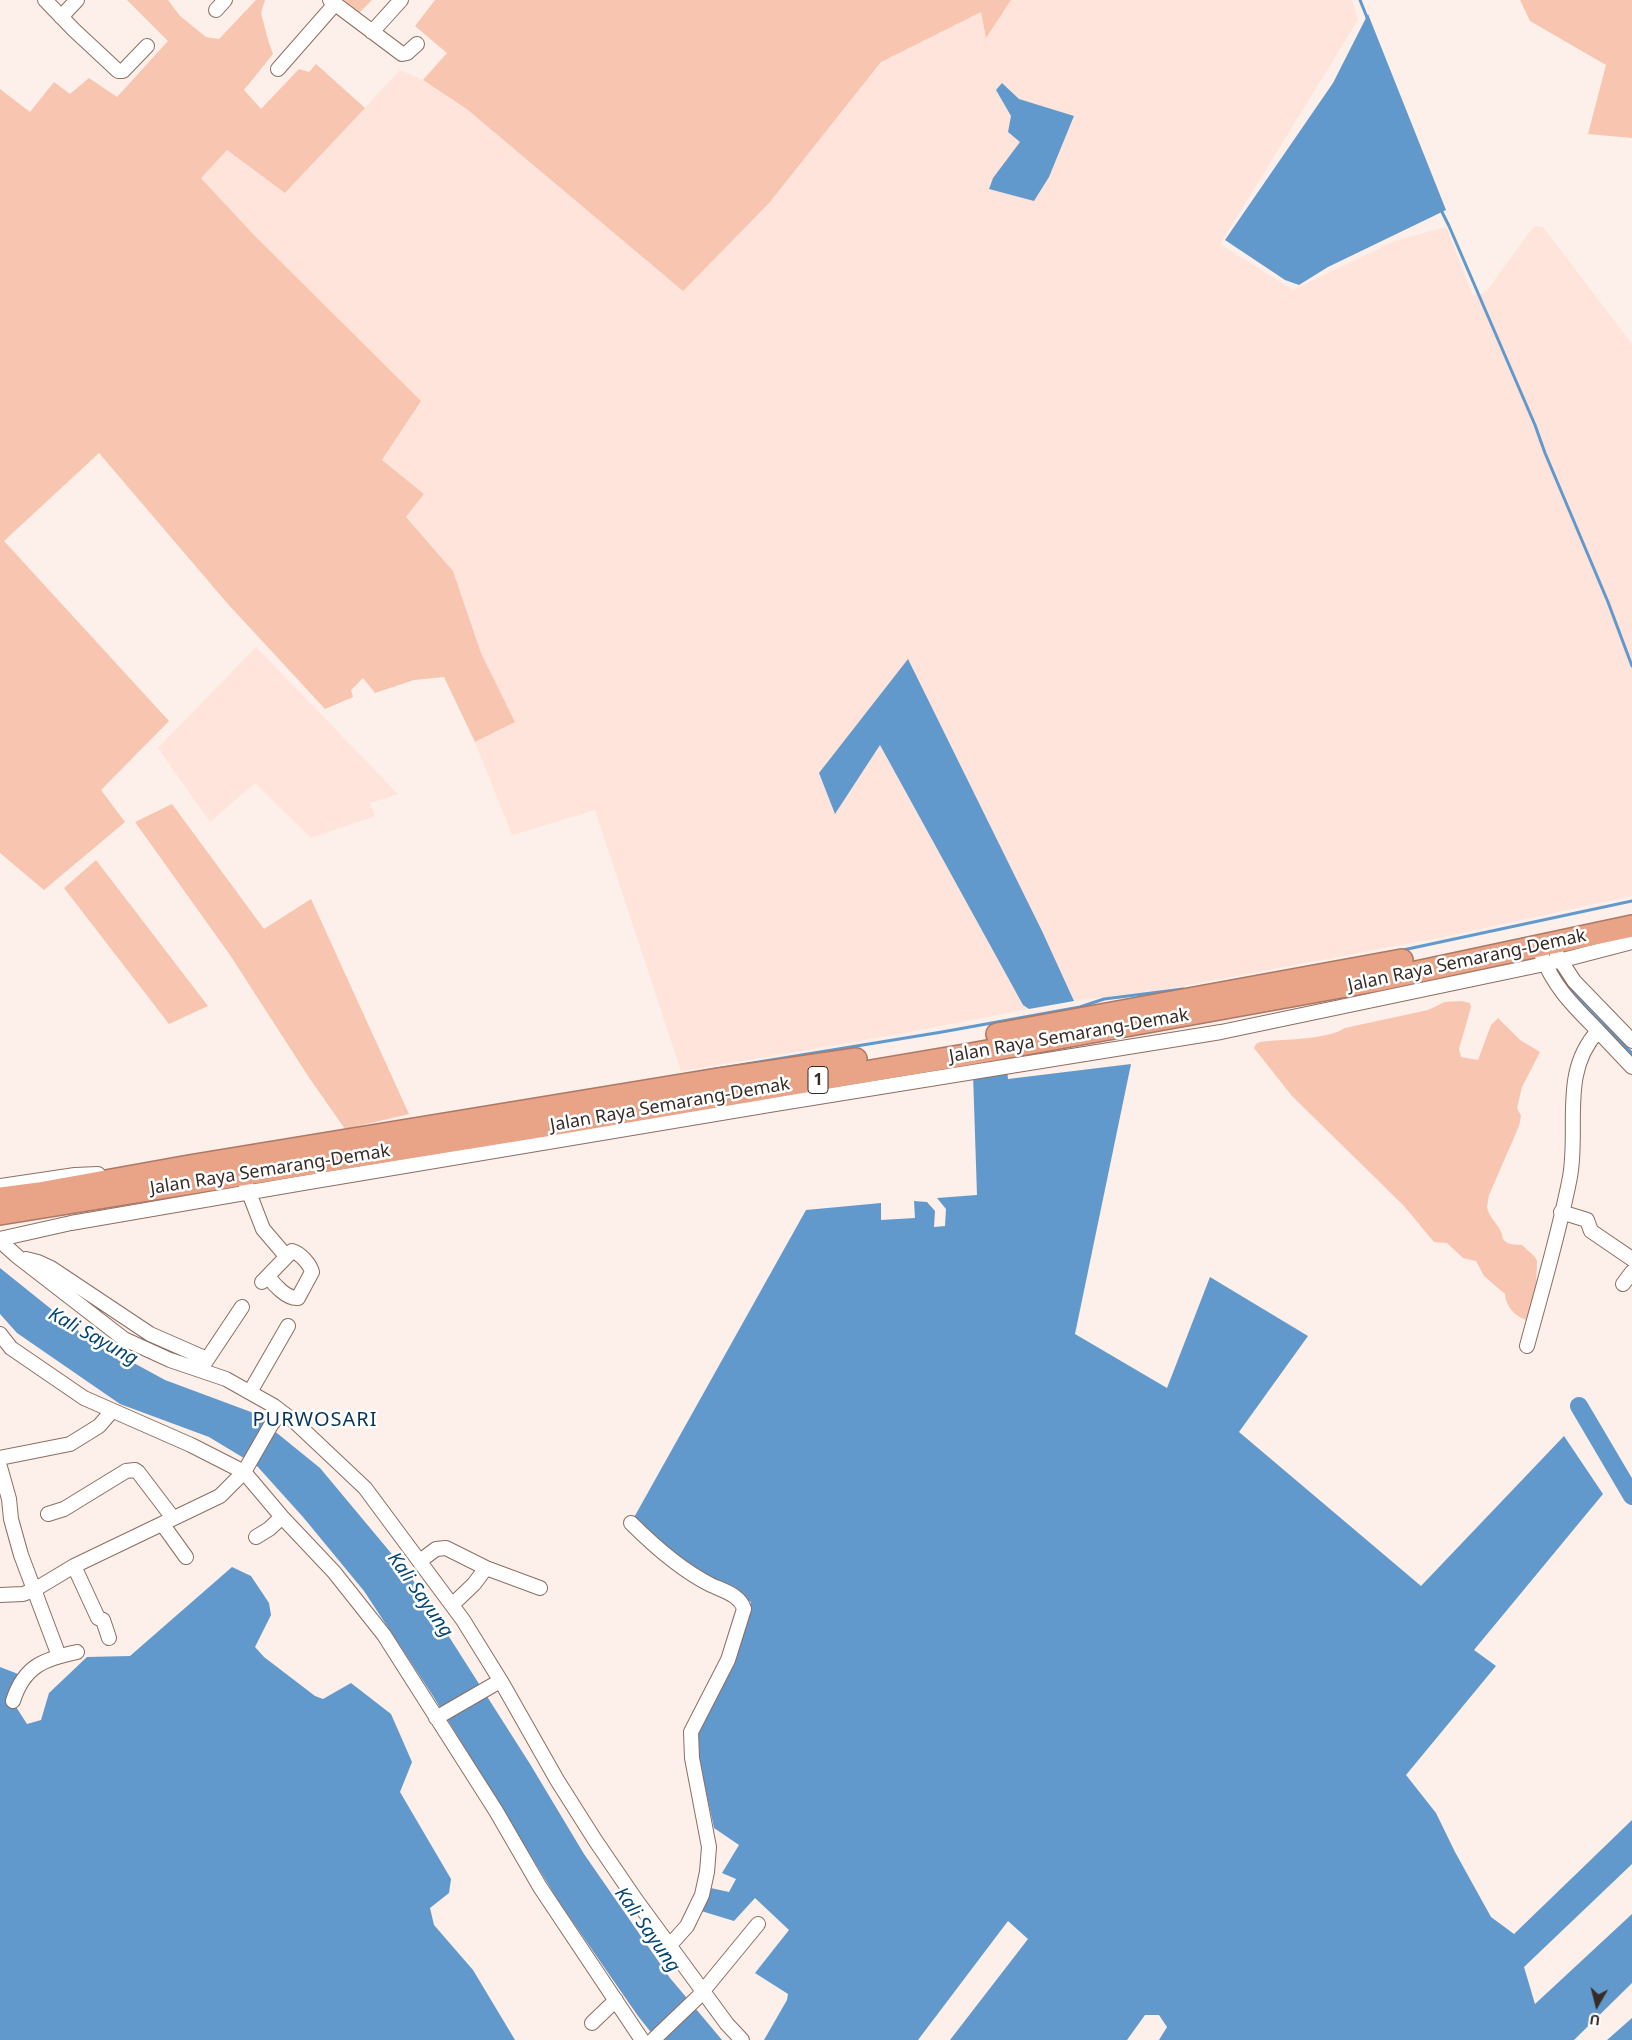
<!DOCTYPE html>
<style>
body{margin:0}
#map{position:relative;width:1632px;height:2040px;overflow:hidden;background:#fdefe9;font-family:"Noto Sans",sans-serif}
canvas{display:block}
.north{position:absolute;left:1572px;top:1980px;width:50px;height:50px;-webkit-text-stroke:4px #fff;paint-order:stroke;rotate:188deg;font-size:14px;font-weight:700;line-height:20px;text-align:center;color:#382b26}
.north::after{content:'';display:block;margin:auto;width:18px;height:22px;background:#382b26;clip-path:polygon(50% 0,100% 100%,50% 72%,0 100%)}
</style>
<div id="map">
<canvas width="1632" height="2040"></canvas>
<div class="north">U</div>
</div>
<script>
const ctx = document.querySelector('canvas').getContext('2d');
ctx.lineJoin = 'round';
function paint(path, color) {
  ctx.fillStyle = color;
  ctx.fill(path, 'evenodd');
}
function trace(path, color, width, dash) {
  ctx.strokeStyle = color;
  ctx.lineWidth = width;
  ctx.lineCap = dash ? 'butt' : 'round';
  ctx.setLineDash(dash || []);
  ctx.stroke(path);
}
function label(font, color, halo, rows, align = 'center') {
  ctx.font = font + ' "Noto Sans",sans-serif';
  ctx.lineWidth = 5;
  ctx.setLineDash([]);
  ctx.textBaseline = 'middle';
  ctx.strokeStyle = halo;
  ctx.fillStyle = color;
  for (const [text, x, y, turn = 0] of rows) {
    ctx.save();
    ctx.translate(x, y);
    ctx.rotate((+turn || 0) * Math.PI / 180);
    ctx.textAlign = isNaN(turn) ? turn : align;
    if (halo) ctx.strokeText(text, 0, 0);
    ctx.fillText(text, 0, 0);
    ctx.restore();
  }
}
paint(new Path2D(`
 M1011 0H1352L1358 20 1220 244 1293 290 1395 241 1446 227 1473 296 1486 292 1534 226 1543 227 1632 344V896L1443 937 1172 988 1074 1001 1042 931 908 659 819 774 836 813 880 745 1023 1005 1029 1009 872 1039 681 1071 595 810 512 835 475 742 515 722 481 653 453 571 406 517 424 494 382 460 421 401 254 235 201 177 227 150 285 193 400 70 423 80 468 110 770 202 881 62 981 12 986 37ZM1002 83 1019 99 1074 117 1049 177 1034 201 989 188 993 178 1020 142 1008 132 1011 116 996 90Z
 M256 647 398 794 370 803 375 816 311 838 255 783 210 822 158 748Z`), '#fee4da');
paint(new Path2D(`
 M127 0H168L180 16 206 37 219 39 256 0H265L261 13 268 40 273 54 244 90 261 109 299 69 309 72 316 64 365 108 285 193 227 150 201 178 254 235 421 401 382 460 424 494 406 517 453 571 481 653 515 722 475 742 444 677 414 680 375 693 363 678 351 690 353 697 325 709 227 603 99 453 4 541 169 721 101 790 125 822 44 890 0 853V89L30 112 54 82 70 94 89 78 117 97 168 41Z
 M342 0H372L358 14Z
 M435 0H1011L986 38 981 12 881 62 770 202 683 291 468 110 423 80 447 53 415 26Z
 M1520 0H1632V138L1588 134 1606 65 1530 21Z
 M172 804 264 929 311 899 409 1114 345 1129 310 1079 230 955 135 822Z
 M96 860 208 1006 169 1024 64 888Z
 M1461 1001 1470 1003 1471 1007 1459 1049 1461 1057 1478 1060 1491 1025 1498 1018 1520 1040 1540 1052 1522 1087 1517 1108 1521 1116 1519 1126 1489 1195 1487 1207C1488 1216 1498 1224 1501 1232 1503 1236 1501 1239 1506 1242 1512 1246 1517 1244 1522 1245L1535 1257 1537 1261 1536 1288 1530 1318 1526 1320C1515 1316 1506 1307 1505 1294L1484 1276 1476 1261 1463 1258 1447 1243 1434 1242 1404 1206 1292 1096 1254 1048 1256 1044 1260 1042C1281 1039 1328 1040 1345 1028L1428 1010 1445 1002Z`), '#f8c5b0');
paint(new Path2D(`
 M1368 14 1446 210 1328 267 1299 285 1285 280 1225 240 1333 83Z
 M1002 83 1019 99 1074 116 1049 177 1034 201 989 189 993 178 1020 142 1008 132 1011 116 996 90Z
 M908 659 1042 931 1074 1001 1029 1009 1023 1005 880 745 835 814 819 773Z
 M1557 966C1576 999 1606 1024 1632 1051V1063L1569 999 1552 968Z
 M1131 1064 1075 1334 1167 1388 1210 1277 1308 1336 1239 1432 1421 1586 1564 1436 1603 1494 1474 1650 1496 1666 1406 1775 1436 1813 1455 1852 1491 1917 1514 1934 1632 1820V1864L1524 1967 1535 2004 1632 1914V1983L1574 2040H1159L1167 2027 1159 2015H1145L1127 2040H950L1028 1939 1008 1921 918 2040H764L787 2000 788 1994 755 1973 789 1930 755 1898 734 1921 698 1910 706 1887 729 1892 736 1879 722 1873 739 1845 714 1828 694 1736 731 1658 751 1602 707 1580 632 1521 806 1210 881 1203V1220L915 1218 914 1201 927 1202 935 1211 934 1227 945 1226 946 1209 937 1198 977 1195 973 1074 1007 1069 1008 1079Z
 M0 1268 86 1337 165 1380 251 1412 320 1468 411 1577 530 1764 584 1854 670 1978 722 2040H657L638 2016 559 1902 433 1696 364 1591 303 1517 257 1466 209 1437 120 1404 17 1333 0 1314Z
 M232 1567 251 1576 269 1603 271 1615 255 1647 264 1657 315 1696 323 1699 351 1683 391 1714 412 1762 400 1792 451 1879 449 1893 430 1908 434 1925 473 1970 515 2040H0V1667L18 1674 11 1699 27 1724 41 1720 49 1693 87 1657 130 1656Z
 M1632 2018V2040H1607Z`), '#6199cc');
trace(new Path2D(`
 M1360 0 1368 20
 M1440 208 1449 226 1535 425 1545 453 1608 602 1632 666
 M1403 950 1632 901
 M704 1071 942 1032 1080 1007 1104 999 1183 989`), '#6199cc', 3);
trace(new Path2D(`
 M1579 1406 1632 1496`), '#6199cc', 18);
const minor = new Path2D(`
 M45 0 74 30 118 71H123L147 46
 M330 0 402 54 407 53 417 44
 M216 10 225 0
 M61 17 77 0
 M372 32 401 0
 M278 69 335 4
 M1557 955 1574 981 1632 1041
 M1598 1031 1632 1067
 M246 1185 263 1229 286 1256
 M0 1186 75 1175 98 1174
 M1561 1212 1587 1220 1591 1231 1632 1259
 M0 1239 71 1223 303 1183 775 1104 1221 1032 1559 961 1632 942
 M0 1241 18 1257 124 1339 170 1360 226 1379 274 1406 295 1422 365 1488 463 1620 502 1683 557 1780 595 1840 636 1900 727 2024 742 2040
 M26 1259 38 1262 51 1268 150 1334 207 1359
 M262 1282 292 1251C300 1253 310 1264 312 1272L298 1298C287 1299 274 1285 268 1276
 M1623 1284 1632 1272
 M0 1334 11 1348 84 1398 191 1445 244 1472 282 1517 334 1572 384 1635 496 1811 540 1887 642 2040
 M1527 1346C1542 1290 1559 1234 1570 1177 1579 1127 1560 1072 1598 1031 1574 1006 1555 989 1542 956
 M202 1367 242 1307
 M250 1392 288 1326
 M0 1458 70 1444 99 1426 112 1411
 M0 1467 9 1499 11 1519 21 1555 59 1656
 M48 1514 64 1509 126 1471 135 1470 138 1472 173 1518
 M631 1523C655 1547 681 1570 711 1585 724 1591 740 1595 744 1609L728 1660 691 1732 692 1758 709 1847 707 1872 702 1895 687 1926 670 1945
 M163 1525 186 1557
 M256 1537 269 1529 282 1517
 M420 1561 436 1549 446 1548 486 1568 540 1588
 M74 1566 98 1618 103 1620 109 1638
 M0 1595 23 1594 34 1590 74 1566 220 1496 244 1472 271 1425 281 1412
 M452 1605 474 1584 486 1568
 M13 1701C24 1666 44 1659 77 1652
 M436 1718 500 1681
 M592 2023 616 2000
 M653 2040 698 1997 758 1924`);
const highway = new Path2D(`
 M997 1034 1402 960
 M0 1198 39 1193 189 1166 718 1079 856 1059
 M0 1214 546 1126 965 1055 1374 981 1632 926`);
trace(minor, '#8c6e62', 16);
trace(highway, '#ab7965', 24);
trace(minor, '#fff', 14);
trace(highway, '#e9a387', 21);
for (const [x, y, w] of [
 [818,1080,20]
]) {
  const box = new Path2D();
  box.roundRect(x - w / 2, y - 13.5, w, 27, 4);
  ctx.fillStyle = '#fff';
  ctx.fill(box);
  trace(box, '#382b26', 1);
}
label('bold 16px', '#382b26', null, [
 ["1",818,1080]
]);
label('18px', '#382b26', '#fff', [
 ["Jalan Raya Semarang-Demak",1467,961,-12],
 ["Jalan Raya Semarang-Demak",1069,1036,-10],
 ["Jalan Raya Semarang-Demak",670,1105,-10],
 ["Jalan Raya Semarang-Demak",270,1170,-9]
]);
label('italic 19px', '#004474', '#fff', [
 ["Kali Sayung",93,1337,29],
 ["Kali Sayung",420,1595,55],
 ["Kali Sayung",647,1930,55]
]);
ctx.letterSpacing = '1px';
label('20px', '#08365b', '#fff', [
 ["PURWOSARI",315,1420]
]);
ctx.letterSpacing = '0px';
</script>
